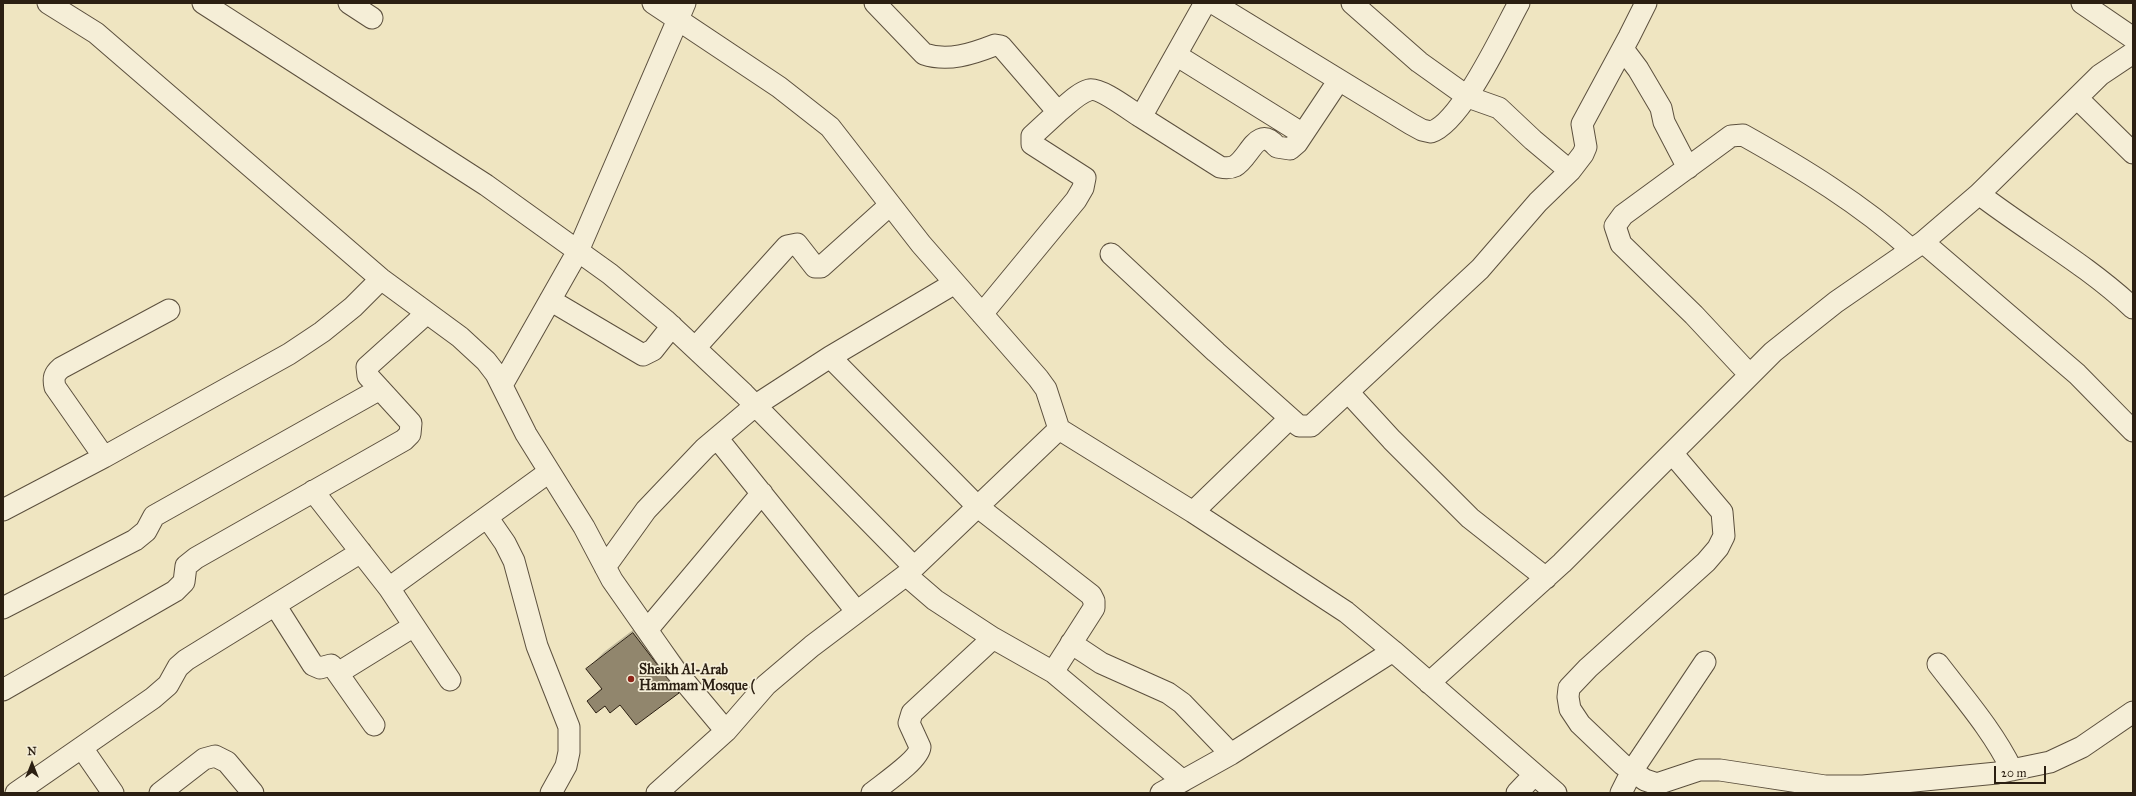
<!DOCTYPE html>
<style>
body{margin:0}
#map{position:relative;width:2136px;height:796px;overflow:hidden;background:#efe5c1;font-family:"IM FELL Great Primer",serif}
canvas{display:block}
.frame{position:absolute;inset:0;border:4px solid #2b1f12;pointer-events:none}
.north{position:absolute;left:12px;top:744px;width:40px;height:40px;-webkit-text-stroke:3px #f5eed7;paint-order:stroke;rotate:0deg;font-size:11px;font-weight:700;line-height:16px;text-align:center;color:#2b1f12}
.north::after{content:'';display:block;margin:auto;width:14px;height:18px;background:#2b1f12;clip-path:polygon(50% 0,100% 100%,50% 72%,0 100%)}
.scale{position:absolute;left:1994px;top:766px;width:52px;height:18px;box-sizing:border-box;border:2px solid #2b1f12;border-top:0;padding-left:5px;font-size:12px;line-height:14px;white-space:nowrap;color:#2b1f12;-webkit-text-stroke:3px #f5eed7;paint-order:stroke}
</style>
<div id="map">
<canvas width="2136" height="796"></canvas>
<div class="frame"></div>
<div class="north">N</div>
<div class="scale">20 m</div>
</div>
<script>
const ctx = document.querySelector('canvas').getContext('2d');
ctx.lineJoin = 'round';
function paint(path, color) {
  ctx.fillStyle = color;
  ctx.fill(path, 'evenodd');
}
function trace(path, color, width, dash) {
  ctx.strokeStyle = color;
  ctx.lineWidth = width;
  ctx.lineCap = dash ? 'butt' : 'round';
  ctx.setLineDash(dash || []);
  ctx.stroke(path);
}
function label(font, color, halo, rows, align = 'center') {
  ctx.font = font + ' "IM FELL Great Primer",serif';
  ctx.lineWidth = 3.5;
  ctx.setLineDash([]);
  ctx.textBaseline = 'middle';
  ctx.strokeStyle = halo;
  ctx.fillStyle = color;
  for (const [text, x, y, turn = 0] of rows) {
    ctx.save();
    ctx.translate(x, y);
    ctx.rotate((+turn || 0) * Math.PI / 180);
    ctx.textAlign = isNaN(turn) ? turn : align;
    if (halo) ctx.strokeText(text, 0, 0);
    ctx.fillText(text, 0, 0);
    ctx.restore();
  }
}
paint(new Path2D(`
 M650 617 695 676 678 692 621 704 605 705 588 701 602 687 587 669 604 652Z`), '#0003');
const building = new Path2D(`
 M633 633 679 693 636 725 620 705 610 713 605 706 596 713 587 701 602 689 586 669Z`);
paint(building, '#91866d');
trace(building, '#2b1f12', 1);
const minor = new Path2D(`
 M48 3 96 33 381 279 460 337 486 361 496 374 526 434 584 527 612 580 675 670 726 731
 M203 3 486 185 610 274 665 320 744 394 914 567
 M349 3 372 18
 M653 3 779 87 830 127 921 244 1038 378 1046 389 1059 429
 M875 3 924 54C948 62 972 54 995 45L1001 46 1058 112 1032 136V144L1085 178 1083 188 1076 200 982 314
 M1213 3 1411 124 1422 130 1431 132C1461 123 1503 32 1519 3
 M1352 3 1419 62 1468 97 1499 108 1533 140 1570 171
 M2082 3 2133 38
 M1623 49 1638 69 1661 108 1664 122 1688 168
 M1176 55 1303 134
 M2078 99 2133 153
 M1058 112C1067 105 1078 93 1089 90 1100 87 1131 111 1141 117L1205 3
 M1141 117 1220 167C1225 168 1231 168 1235 166 1250 158 1257 123 1277 147L1290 149 1297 143 1339 80
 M1979 194C2030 233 2086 264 2133 308
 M1923 242 2077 374 2133 431
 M1111 254 1216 352 1299 426H1311L1480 269 1538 202 1570 171 1583 154 1586 147 1582 124 1629 37 1646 3
 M550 300 643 355 653 350 672 326
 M695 348 787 246 797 244 815 267H821L890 205
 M830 357 978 507 1091 595 1094 601V608L1053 672
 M1750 375 1694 315 1621 244 1615 226 1623 215 1731 136 1743 135C1802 168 1861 204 1911 249
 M502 385 578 251 685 3
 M1348 392 1392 440 1470 518 1546 578
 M717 438 857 612
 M1672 453 1722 512 1724 536 1718 548 1706 562 1588 668 1569 688 1568 697 1570 709 1580 724 1622 764 1645 780 1657 784 1699 770H1720L1825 786H1863L1997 773 2050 762 2082 747 2133 712
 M104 457 55 387C53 378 54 374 61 368L169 310
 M313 491 389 588 450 680
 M3 510 104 457 289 354 322 332 353 307 381 279
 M1193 512 1346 612 1393 651 1556 793
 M487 517 505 543 514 561 537 646 569 727V752L566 766 551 793
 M605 567 646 510 705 448 756 405 830 357 955 283
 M906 575 935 600 993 638 1053 672 1183 781
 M389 588 549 472
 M275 605 313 665 320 668 331 665 334 668 374 725
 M3 608 135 540 146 531 154 516 380 389
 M647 630 762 493
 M1071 643 1101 663 1168 693 1182 703 1231 754
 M1938 664C1964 698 1993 731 2012 770
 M338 673 414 626
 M1429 683 1562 563 1773 352 1836 302 1923 242 1979 194 2100 75 2133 53
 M3 690 175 591 184 582 186 566 196 558 404 440 410 434 411 423 368 376 367 367 427 313
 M82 748 113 793
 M16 793 153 698 168 685 178 667 186 660 361 552
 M160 793 204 759 215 756 227 762 253 793
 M657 793 726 731 766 685 812 646 906 575 1059 429 1193 512 1290 418
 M872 793C883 784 919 760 920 747L909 723 912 713 993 638
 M1161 793 1231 754 1393 651
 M1517 793 1534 775
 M1621 793 1632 771 1705 662`);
trace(minor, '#5c503e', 23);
trace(minor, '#f5eed7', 21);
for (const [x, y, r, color] of [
 [631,679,4,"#8f2418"]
]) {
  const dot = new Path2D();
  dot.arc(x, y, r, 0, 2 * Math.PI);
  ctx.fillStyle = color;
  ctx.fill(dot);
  trace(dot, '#f5eed7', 1.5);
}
label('bold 14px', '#2b1f12', '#f5eed7', [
 ["Sheikh Al-Arab",639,671],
 ["Hammam Mosque (",639,687]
], 'left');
</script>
